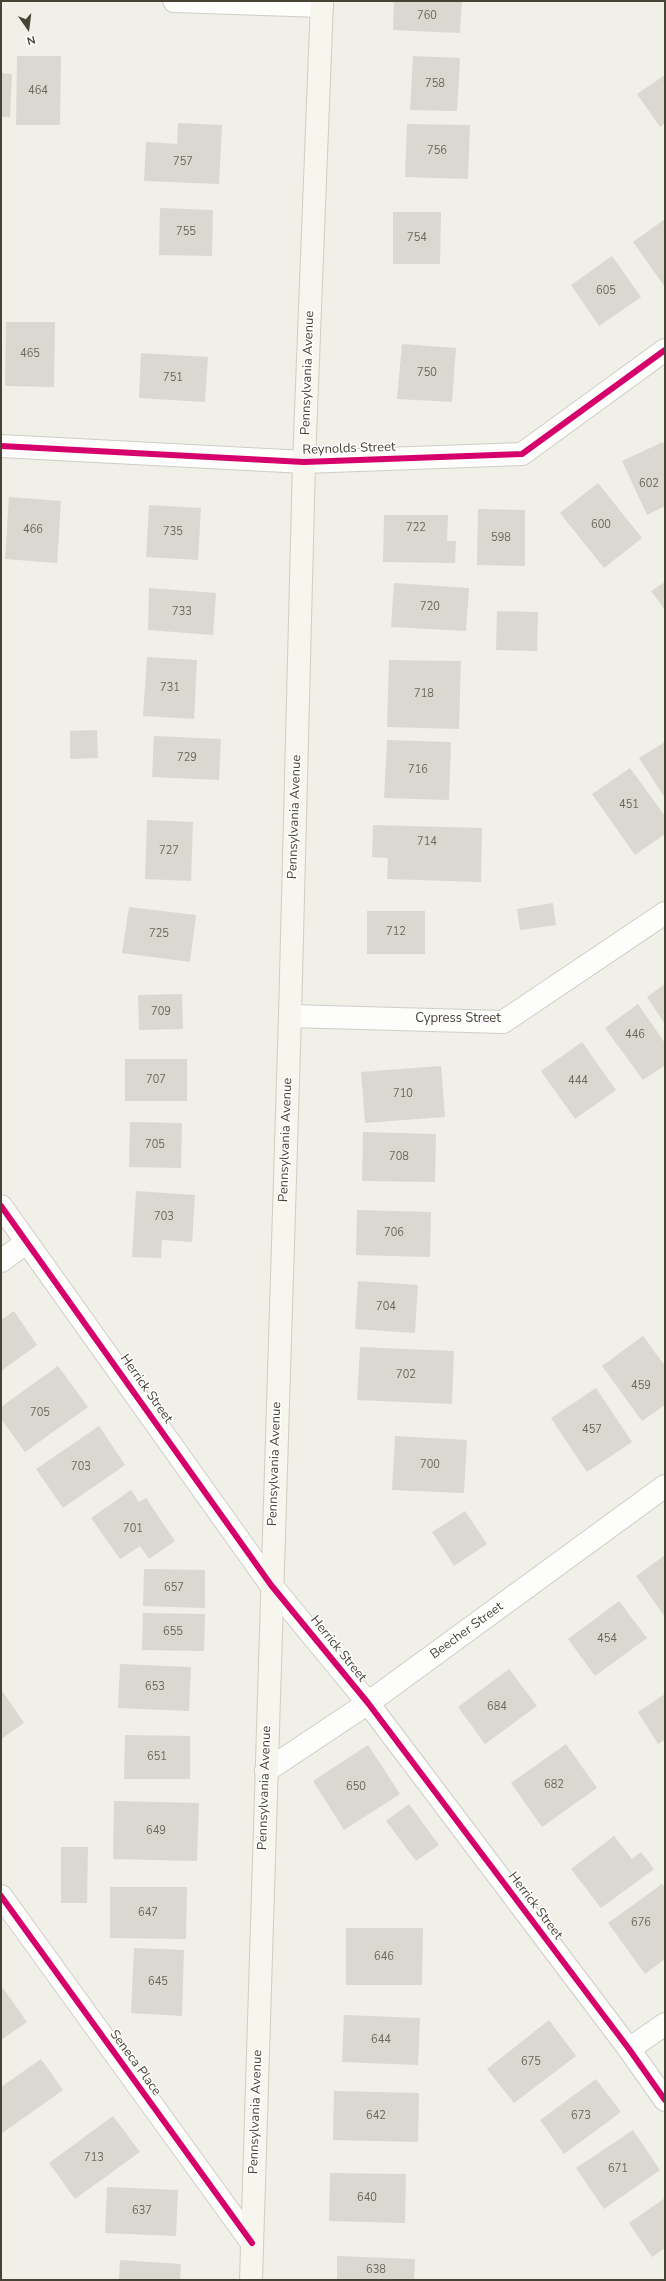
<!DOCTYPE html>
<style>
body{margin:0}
#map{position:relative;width:666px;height:2281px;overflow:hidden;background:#f0efe8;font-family:"Nunito Sans",sans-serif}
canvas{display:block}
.frame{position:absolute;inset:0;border:2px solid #464234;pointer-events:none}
.north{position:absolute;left:8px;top:8px;width:40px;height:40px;-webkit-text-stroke:3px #fff;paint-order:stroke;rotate:166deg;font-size:11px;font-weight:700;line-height:16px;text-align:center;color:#464234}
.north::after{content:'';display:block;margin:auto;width:14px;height:18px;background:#464234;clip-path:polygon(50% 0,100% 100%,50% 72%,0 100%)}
</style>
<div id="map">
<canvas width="666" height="2281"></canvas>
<div class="frame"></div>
<div class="north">N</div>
</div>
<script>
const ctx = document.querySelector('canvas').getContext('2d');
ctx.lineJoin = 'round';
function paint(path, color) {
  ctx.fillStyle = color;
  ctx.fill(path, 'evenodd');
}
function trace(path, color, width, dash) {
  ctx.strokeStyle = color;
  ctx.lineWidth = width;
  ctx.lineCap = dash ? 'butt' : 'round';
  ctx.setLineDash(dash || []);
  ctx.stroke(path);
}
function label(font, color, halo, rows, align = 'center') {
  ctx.font = font + ' "Nunito Sans",sans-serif';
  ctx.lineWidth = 3;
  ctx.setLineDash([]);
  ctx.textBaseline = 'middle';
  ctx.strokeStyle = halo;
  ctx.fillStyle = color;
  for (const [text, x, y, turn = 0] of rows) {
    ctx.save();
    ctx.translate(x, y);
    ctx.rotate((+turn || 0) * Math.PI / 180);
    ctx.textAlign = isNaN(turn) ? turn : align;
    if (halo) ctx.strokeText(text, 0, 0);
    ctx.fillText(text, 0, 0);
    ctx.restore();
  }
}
paint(new Path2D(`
 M394 1H462L460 33 393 30Z
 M17 56H61L60 125H16Z
 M413 56 460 58 457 111 410 110Z
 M1 73 12 74 10 117H1Z
 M665 75V123L660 127 637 94Z
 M178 123 222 125 219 184 144 181 146 142 177 144Z
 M407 124 470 125 468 179 405 177Z
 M160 208 213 210 212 256 159 255Z
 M393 212H441L440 264H393Z
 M665 219V287L633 242Z
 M612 256 641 297 599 326 571 285Z
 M6 322H55L54 387 5 386Z
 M402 344 456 348 452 402 397 399Z
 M141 353 208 357 205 402 139 398Z
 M663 442 665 446V506L647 515 622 461Z
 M598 483 642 538 604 568 560 513Z
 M9 497 61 501 57 563 5 559Z
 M149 505 201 508 198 560 146 557Z
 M478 509 525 510V566L477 565Z
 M384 515H448L447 541H456L455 563 383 562Z
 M665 582V610L651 591Z
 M394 583 469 588 466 631 391 627Z
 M149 588 216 593 213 635 148 630Z
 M497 611 538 612 537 651 496 650Z
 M147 657 197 660 194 719 143 716Z
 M389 660 461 661 459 729 387 727Z
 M97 730 98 758 70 759V731Z
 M154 736 221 739 219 780 152 777Z
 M387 740 451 742 449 800 384 798Z
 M665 742V798L639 758Z
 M630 768 665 816V834L635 855 592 794Z
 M147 820 193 822 191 881 145 879Z
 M373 825 482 828 481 882 387 879 388 858 372 857Z
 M553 903 556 925 520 930 517 909Z
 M129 907 196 915 190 962 122 953Z
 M367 911H425V954H367Z
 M665 984V1024L647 997Z
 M182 994 183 1029 139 1030 138 995Z
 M638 1004 665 1043V1065L643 1080 605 1028Z
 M582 1042 616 1090 575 1119 541 1071Z
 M125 1059H187V1101H125Z
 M441 1066 445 1117 365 1123 361 1072Z
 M130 1122 182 1123 181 1168 129 1167Z
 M363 1132 436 1134 435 1182 362 1181Z
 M136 1191 195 1195 192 1242 162 1240 161 1258 132 1257Z
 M357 1210 431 1212 430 1257 356 1255Z
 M358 1281 418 1285 415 1333 355 1329Z
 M14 1311 37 1345 1 1371V1320Z
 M643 1336 665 1366V1405L642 1421 602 1366Z
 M360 1347 454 1351 452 1404 357 1400Z
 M58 1366 88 1407 25 1452 1 1419V1407Z
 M596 1388 632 1442 587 1472 551 1418Z
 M99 1426 125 1465 63 1508 36 1469Z
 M395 1436 467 1440 464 1493 392 1490Z
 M131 1490 139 1502 146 1498 175 1541 149 1559 140 1546 120 1559 91 1518Z
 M465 1511 487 1544 454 1566 432 1532Z
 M665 1555V1617L636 1576Z
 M144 1569 205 1570V1608L143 1606Z
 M619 1601 647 1638 595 1676 568 1639Z
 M143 1613 205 1614 204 1651 142 1650Z
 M120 1664 191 1667 189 1711 118 1708Z
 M509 1669 537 1706 485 1744 458 1707Z
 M1 1689 24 1723 1 1739Z
 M665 1694V1740L658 1744 638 1712Z
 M125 1735 190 1736V1779H124Z
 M566 1744 597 1788 542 1827 511 1783Z
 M368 1745 400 1794 344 1830 313 1781Z
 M114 1801 199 1803 197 1861 113 1859Z
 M409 1804 439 1845 416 1861 386 1821Z
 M614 1836 632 1859 641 1852 654 1869 601 1908 571 1869Z
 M61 1847H88L87 1903H61Z
 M662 1884 665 1888V1959L645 1974 608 1923Z
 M110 1887H187L186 1939 110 1938Z
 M346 1928H423L422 1985H346Z
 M134 1948 184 1950 182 2016 131 2013Z
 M3 1988 27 2022 1 2040V1989Z
 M344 2015 420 2018 418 2065 342 2062Z
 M549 2020 576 2056 514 2103 487 2069Z
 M41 2059 63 2090 1 2134V2087Z
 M596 2079 621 2112 564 2154 540 2120Z
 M334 2091 419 2093 418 2142 333 2140Z
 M113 2116 140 2152 75 2199 49 2163Z
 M633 2130 660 2170 604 2209 576 2168Z
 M330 2173 406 2174 405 2223 329 2221Z
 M107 2187 178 2190 176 2236 105 2233Z
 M665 2198V2248L652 2257 629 2223Z
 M337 2256 415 2259 414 2280H337Z
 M120 2260 181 2264 180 2280H119Z`), '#dad8d1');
const minor = new Path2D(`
 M174 1 322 6
 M1 446 304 462 522 454 665 350
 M290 1016 503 1022 665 913
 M1 1206 271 1585 368 1703 629 2049 665 2100
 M1 1261 27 1242
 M266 1771 368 1703 665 1486
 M1 1896 252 2243
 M629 2049 665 2024`);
const secondary = new Path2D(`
 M251 2280 290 1016 304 462 322 1`);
trace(minor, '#cecdc6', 24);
trace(secondary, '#d0cebf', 24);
trace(minor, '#fdfdfc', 22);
trace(secondary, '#f6f5ee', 22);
trace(new Path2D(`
 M1 446 304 462 522 454 665 350
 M1 1206 271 1585 368 1703 629 2049 665 2100
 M1 1896 252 2243`), '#d6006c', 6);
label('11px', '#6c685c', null, [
 ["760",427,16],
 ["758",435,84],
 ["464",38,91],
 ["756",437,151],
 ["757",183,162],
 ["755",186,232],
 ["754",417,238],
 ["605",606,291],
 ["465",30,354],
 ["750",427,373],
 ["751",173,378],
 ["602",649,484],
 ["600",601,525],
 ["722",416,528],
 ["466",33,530],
 ["735",173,532],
 ["598",501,538],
 ["720",430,607],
 ["733",182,612],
 ["731",170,688],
 ["718",424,694],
 ["729",187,758],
 ["716",418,770],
 ["451",629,805],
 ["714",427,842],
 ["727",169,851],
 ["712",396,932],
 ["725",159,934],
 ["709",161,1012],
 ["446",635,1035],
 ["707",156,1080],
 ["444",578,1081],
 ["710",403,1094],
 ["705",155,1145],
 ["708",399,1157],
 ["703",164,1217],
 ["706",394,1233],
 ["704",386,1307],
 ["702",406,1375],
 ["459",641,1386],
 ["705",40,1413],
 ["457",592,1430],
 ["700",430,1465],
 ["703",81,1467],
 ["701",133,1529],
 ["657",174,1588],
 ["655",173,1632],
 ["454",607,1639],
 ["653",155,1687],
 ["684",497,1707],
 ["651",157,1757],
 ["682",554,1785],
 ["650",356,1787],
 ["649",156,1831],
 ["647",148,1913],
 ["676",641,1923],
 ["646",384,1957],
 ["645",158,1982],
 ["644",381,2040],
 ["675",531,2062],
 ["642",376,2116],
 ["673",581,2116],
 ["713",94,2158],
 ["671",618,2169],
 ["640",367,2198],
 ["637",142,2211],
 ["638",376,2270]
]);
label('13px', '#464234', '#fff', [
 ["Pennsylvania Avenue",308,373,-88],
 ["Reynolds Street",349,449,-2],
 ["Pennsylvania Avenue",295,817,-88],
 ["Cypress Street",458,1019],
 ["Pennsylvania Avenue",286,1140,-88],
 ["Herrick Street",146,1389,55],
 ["Pennsylvania Avenue",275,1464,-88],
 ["Beecher Street",467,1631,-36],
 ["Herrick Street",338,1649,51],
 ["Pennsylvania Avenue",265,1788,-88],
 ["Herrick Street",535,1906,53],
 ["Seneca Place",135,2063,54],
 ["Pennsylvania Avenue",256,2112,-88]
]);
</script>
